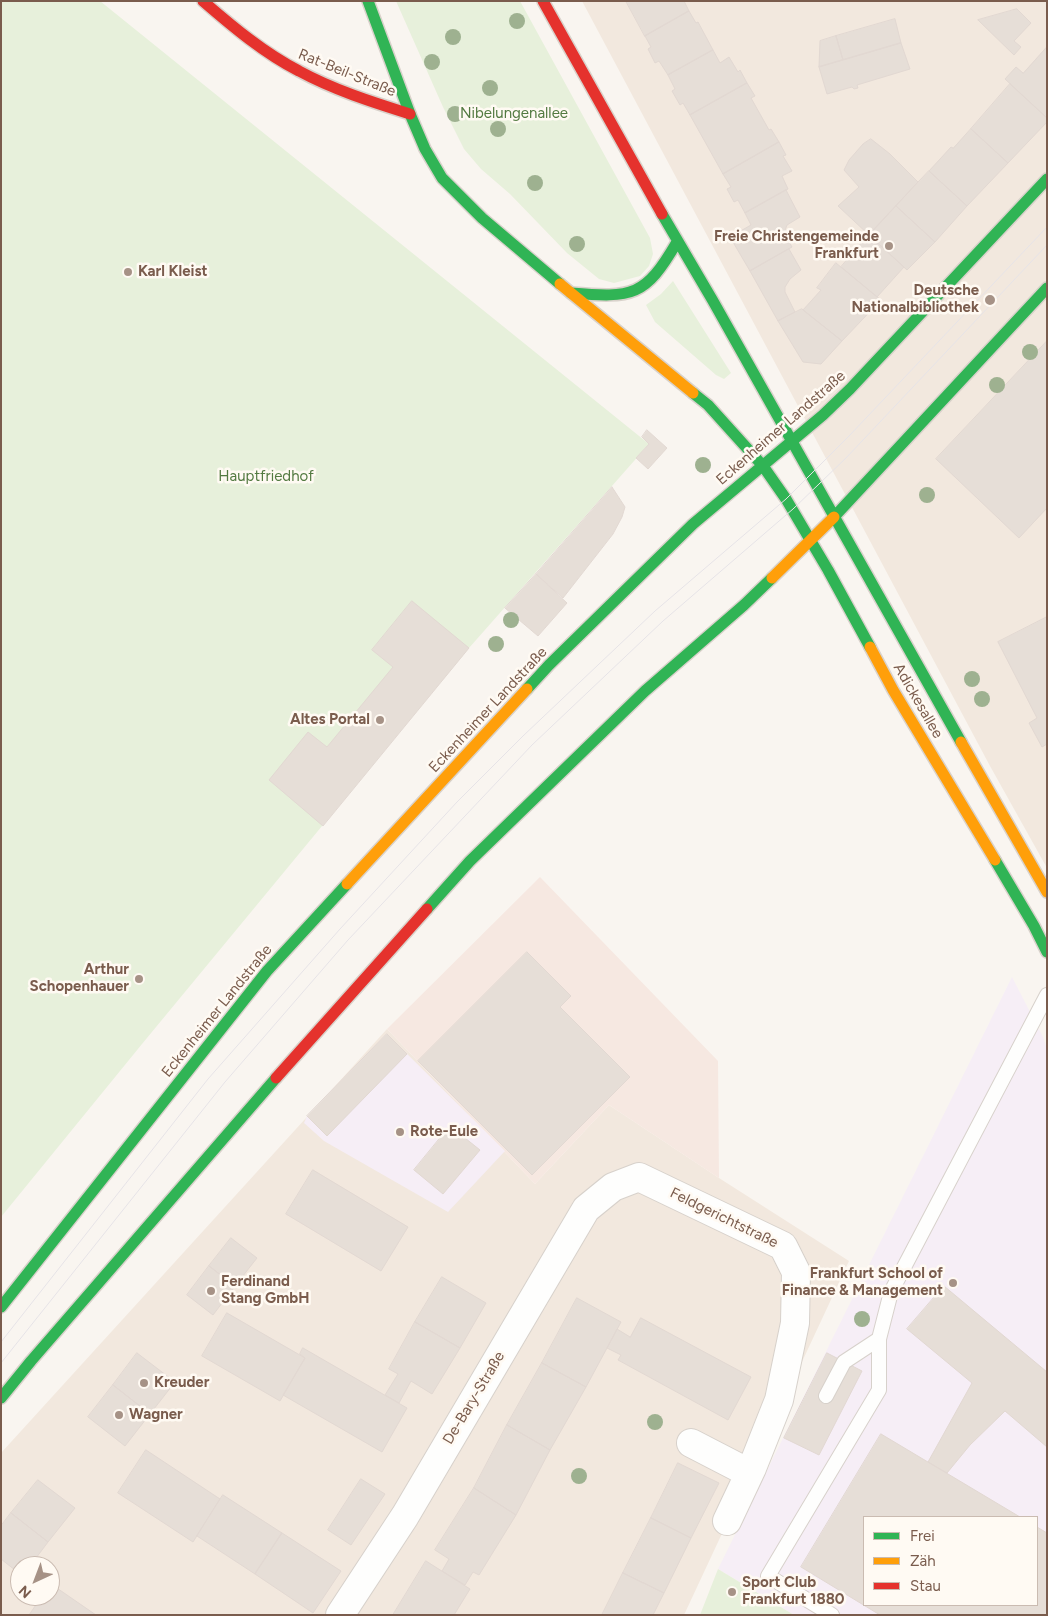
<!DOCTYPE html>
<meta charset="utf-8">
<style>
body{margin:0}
#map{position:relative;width:1048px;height:1616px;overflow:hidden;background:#f9f5f0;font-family:Figtree,sans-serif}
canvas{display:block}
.frame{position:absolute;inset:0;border:2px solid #7a5c4d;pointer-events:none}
.legend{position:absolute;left:863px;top:1516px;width:175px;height:90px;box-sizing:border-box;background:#fffaf3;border:1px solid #cabbb1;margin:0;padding:6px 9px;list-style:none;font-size:15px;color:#7a5c4d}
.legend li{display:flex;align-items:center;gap:10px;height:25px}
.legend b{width:25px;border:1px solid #cabbb1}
.north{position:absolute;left:10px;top:1556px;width:50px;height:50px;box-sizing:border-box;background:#fffaf3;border:1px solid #cabbb1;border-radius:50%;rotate:223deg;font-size:14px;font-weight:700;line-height:20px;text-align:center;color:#7a5c4d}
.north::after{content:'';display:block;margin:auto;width:18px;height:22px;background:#a69286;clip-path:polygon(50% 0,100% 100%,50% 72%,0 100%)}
</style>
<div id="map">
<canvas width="1048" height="1616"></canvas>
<div class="frame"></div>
<ul class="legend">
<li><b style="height:6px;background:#30b455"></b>Frei</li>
<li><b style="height:6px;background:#ff9f0a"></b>Zäh</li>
<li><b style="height:6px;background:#e5322d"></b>Stau</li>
</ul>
<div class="north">N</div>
</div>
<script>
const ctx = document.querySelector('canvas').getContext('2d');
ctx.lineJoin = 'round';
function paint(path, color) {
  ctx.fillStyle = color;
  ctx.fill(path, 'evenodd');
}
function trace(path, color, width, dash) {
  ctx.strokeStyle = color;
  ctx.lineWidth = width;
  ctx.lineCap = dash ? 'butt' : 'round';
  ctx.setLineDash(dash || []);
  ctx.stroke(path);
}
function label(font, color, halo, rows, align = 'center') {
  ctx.font = font + ' Figtree,sans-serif';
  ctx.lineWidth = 5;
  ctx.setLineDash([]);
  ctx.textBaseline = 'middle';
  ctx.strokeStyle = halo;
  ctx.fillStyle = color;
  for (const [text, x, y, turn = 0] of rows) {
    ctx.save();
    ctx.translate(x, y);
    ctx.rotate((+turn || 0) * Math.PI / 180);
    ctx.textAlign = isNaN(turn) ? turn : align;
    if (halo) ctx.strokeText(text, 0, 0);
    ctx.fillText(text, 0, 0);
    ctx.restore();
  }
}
paint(new Path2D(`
 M582 1H1047V868L990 766Z
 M387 1029 535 1184 609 1105 719 1178 849 1261 684 1615H1V1453ZM20 1566H50V1596H20Z`), '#f2e8de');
paint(new Path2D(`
 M540 877 718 1061 719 1178 609 1105 535 1184 387 1029Z`), '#f6e8e1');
paint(new Path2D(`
 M1012 977 1043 1037 1047 1049V1615H794L718 1569ZM864 1517H1037V1605H864Z
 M387 1034 505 1151 448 1212 324 1141 304 1123 307 1116Z`), '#f6eef6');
paint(new Path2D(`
 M1 1H100L649 444 469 648 142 1044 1 1217Z
 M396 1H520L650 238 653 254 649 266 640 276 614 283 599 279 567 253 510 194 481 169 464 149 443 107Z
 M673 281 731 373 724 379 716 375 655 322 646 305 661 294Z
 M718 1569 794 1615H700Z`), '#e7f0db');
const building = new Path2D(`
 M626 1H684L689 11 645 36Z
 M1017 9 1031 23 1014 41 1021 47 1014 55 978 20Z
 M689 11 696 23 698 22 713 50 668 75 659 61 655 63 648 49 651 47 645 36Z
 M895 19 901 43 843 60 836 36Z
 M836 36 843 60 819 67 820 41Z
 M901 43 910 69 857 85 858 88 854 89 852 87 827 94 819 67Z
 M1047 47V118L1005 79 1016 67 1023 73Z
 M713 50 720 63 729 57 738 72 740 70 747 83 690 115 683 103 680 105 672 91 675 89 668 75Z
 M747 83 755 96 751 98 769 130 771 129 779 142 723 174 690 115Z
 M1010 84 1047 118V122L1008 163 971 129Z
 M971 129 1008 163 967 206 929 171 951 147 953 148Z
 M871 139 890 154 918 182 869 235 838 206 859 187 844 170 849 160 863 144Z
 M779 142 786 155 783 156 792 171 782 176 788 189 745 213 738 200 734 202 727 189 731 187 723 174Z
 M929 171 967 206 935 242 896 206Z
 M786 190 800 217 787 225 784 233 792 247 750 271 730 237 751 225 745 213Z
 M896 206 935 242 907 270 869 235Z
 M869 235 904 267 877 297 841 267Z
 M789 249 801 270 790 279 785 287V292L795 312 778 321 750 271Z
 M836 263 881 300 842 341 803 310 821 290 817 288Z
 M802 309 842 341 821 364 803 362 778 321Z
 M1047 341V508L1019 538 936 459Z
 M647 430 667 448 648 469 636 458 649 444 642 437Z
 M612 487 625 507 622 517 613 534 563 598 536 574Z
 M536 574 567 603 538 636 505 608Z
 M412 601 469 648 323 826 269 780 308 732 327 747 393 667 372 650Z
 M1047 617V744L1042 747 1029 723 1037 718 998 642Z
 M527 952 571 996 560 1007 630 1077 532 1175 418 1061Z
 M387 1034 407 1054 327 1136 307 1116Z
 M450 1126 480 1150 443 1194 414 1170Z
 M313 1170 408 1227 381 1271 286 1214Z
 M231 1238 257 1258 235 1286 209 1266Z
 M209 1266 235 1286 213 1315 187 1295Z
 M442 1277 486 1303 460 1348 415 1322Z
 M944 1286 1047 1372V1447L1005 1411 970 1445 947 1473 928 1462 972 1383 907 1329Z
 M577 1298 621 1322 586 1387 542 1363Z
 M227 1313 305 1358 280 1401 202 1356Z
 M641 1318 751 1377 728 1420 618 1360 621 1355 607 1348 617 1329 630 1337Z
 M415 1322 460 1348 432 1394 411 1381 399 1403 385 1395 398 1374 389 1369Z
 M303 1348 407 1408 382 1452 283 1395 305 1358 300 1354Z
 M137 1353 175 1382 150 1414 113 1385Z
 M827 1353 862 1371 819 1455 784 1438Z
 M542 1363 586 1387 550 1450 507 1425Z
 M113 1385 150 1414 125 1446 88 1417Z
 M507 1425 550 1450 516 1515 474 1488Z
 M881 1434 1020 1517H864V1605H1037V1527L1047 1533V1615H880L801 1567Z
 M146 1450 220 1499 193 1542 118 1493Z
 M678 1463 719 1483 691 1538 651 1518Z
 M361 1479 385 1494 351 1545 328 1530Z
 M38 1480 75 1508 48 1542 11 1513Z
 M474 1488 516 1515 479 1575 473 1572 465 1585 442 1571 449 1559 435 1550Z
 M223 1495 282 1533 255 1574 197 1536Z
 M11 1513 48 1542 30 1566H20V1574L1 1559V1526Z
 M651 1518 691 1538 664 1593 623 1573Z
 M282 1533 341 1571 313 1613 255 1574Z
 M426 1561 470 1589 454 1615H393Z
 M623 1573 664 1593 653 1615H602Z
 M51 1584 96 1615H29L42 1596H50Z`);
paint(building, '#e6ded7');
trace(building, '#e2d8d2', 1);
const lane = new Path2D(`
 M826 1396 844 1362 879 1339
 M832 1615 768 1576 879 1390V1339L891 1292 1047 995`);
const street = new Path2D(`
 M691 1443 749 1473
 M340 1615 405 1516 586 1209 613 1187 639 1177 783 1246 796 1272 795 1323 779 1400 752 1468 727 1521`);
const fast = new Path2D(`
 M368 1 410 114 425 149 442 178 482 218 560 284
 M662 214 713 301 961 742
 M571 293C633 298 645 297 677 242
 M693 393 708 405 763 466 786 499 828 570 870 647
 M792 441 823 415 850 389 1047 179
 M834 517 1047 288
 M527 689 549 665 693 524 792 441
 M995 860 1034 926 1047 952
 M427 909 470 861 645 691 744 605 772 578
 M1 1307 267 971 347 884
 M1 1398 31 1361 276 1078`);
const slow = new Path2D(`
 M560 284 693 393
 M772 578 834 517
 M870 647 893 690 995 860
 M961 742 1047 892
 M347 884 527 689`);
const jam = new Path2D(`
 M203 1C233 27 264 53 299 71 334 90 372 102 410 114
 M543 1 662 214
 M276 1078 427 909`);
trace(lane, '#d7d1cb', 16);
trace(street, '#d7d1cb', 30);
trace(fast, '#d9d2cb', 14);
trace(slow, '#d9d2cb', 14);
trace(jam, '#d9d2cb', 14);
trace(lane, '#fefefd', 14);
trace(street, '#fefefd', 28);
trace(fast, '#30b455', 11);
trace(slow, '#ff9f0a', 11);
trace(jam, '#e5322d', 11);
trace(new Path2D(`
 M1 1342 208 1079 340 929 457 802 523 736 655 611 786 499 849 436 1047 227
 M1 1363 225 1082 348 940 532 745 663 621 793 509 846 458 1047 245`), '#e6e3e7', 1);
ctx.fillStyle = '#9eb190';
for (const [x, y] of [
 [517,21],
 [453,37],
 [432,62],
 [490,88],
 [455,114],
 [498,129],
 [535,183],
 [577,244],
 [1030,352],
 [997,385],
 [703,465],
 [927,495],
 [511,620],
 [496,644],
 [972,679],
 [982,699],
 [862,1319],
 [655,1422],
 [579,1476]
]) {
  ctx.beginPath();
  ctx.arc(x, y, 8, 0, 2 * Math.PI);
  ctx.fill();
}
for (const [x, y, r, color] of [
 [889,246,5,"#a69286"],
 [128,272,5,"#a69286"],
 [990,300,6,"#a69286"],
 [380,720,5,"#a69286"],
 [139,979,5,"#a69286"],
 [400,1132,5,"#a69286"],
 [953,1283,5,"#a69286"],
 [211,1291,5,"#a69286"],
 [144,1383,5,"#a69286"],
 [119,1415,5,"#a69286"],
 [732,1592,5,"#a69286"]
]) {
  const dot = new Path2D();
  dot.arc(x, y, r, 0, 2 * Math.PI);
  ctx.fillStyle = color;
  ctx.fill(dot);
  trace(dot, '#fffaf3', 2);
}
label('15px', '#7a5c4d', '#fffaf3', [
 ["Rat-Beil-Straße",347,73,22],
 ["Eckenheimer Landstraße",781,428,-41],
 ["Adickesallee",918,701,60],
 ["Eckenheimer Landstraße",488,710,-47],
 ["Eckenheimer Landstraße",217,1011,-51],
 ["Feldgerichtstraße",724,1218,26],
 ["De-Bary-Straße",474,1398,-59]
]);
label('15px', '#537a41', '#fffaf3', [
 ["Nibelungenallee",514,114],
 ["Hauptfriedhof",266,477]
]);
label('bold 15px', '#7a5c4d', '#fffaf3', [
 ["Freie Christengemeinde",879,237,"right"],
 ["Frankfurt",879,254,"right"],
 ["Karl Kleist",138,272],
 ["Deutsche",979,291,"right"],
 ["Nationalbibliothek",979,308,"right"],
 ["Altes Portal",370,720,"right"],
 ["Arthur",129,970,"right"],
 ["Schopenhauer",129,987,"right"],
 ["Rote-Eule",410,1132],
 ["Frankfurt School of",943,1274,"right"],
 ["Finance & Management",943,1291,"right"],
 ["Ferdinand",221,1282],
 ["Stang GmbH",221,1299],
 ["Kreuder",154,1383],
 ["Wagner",129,1415],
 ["Sport Club",742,1583],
 ["Frankfurt 1880",742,1600]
], 'left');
</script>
